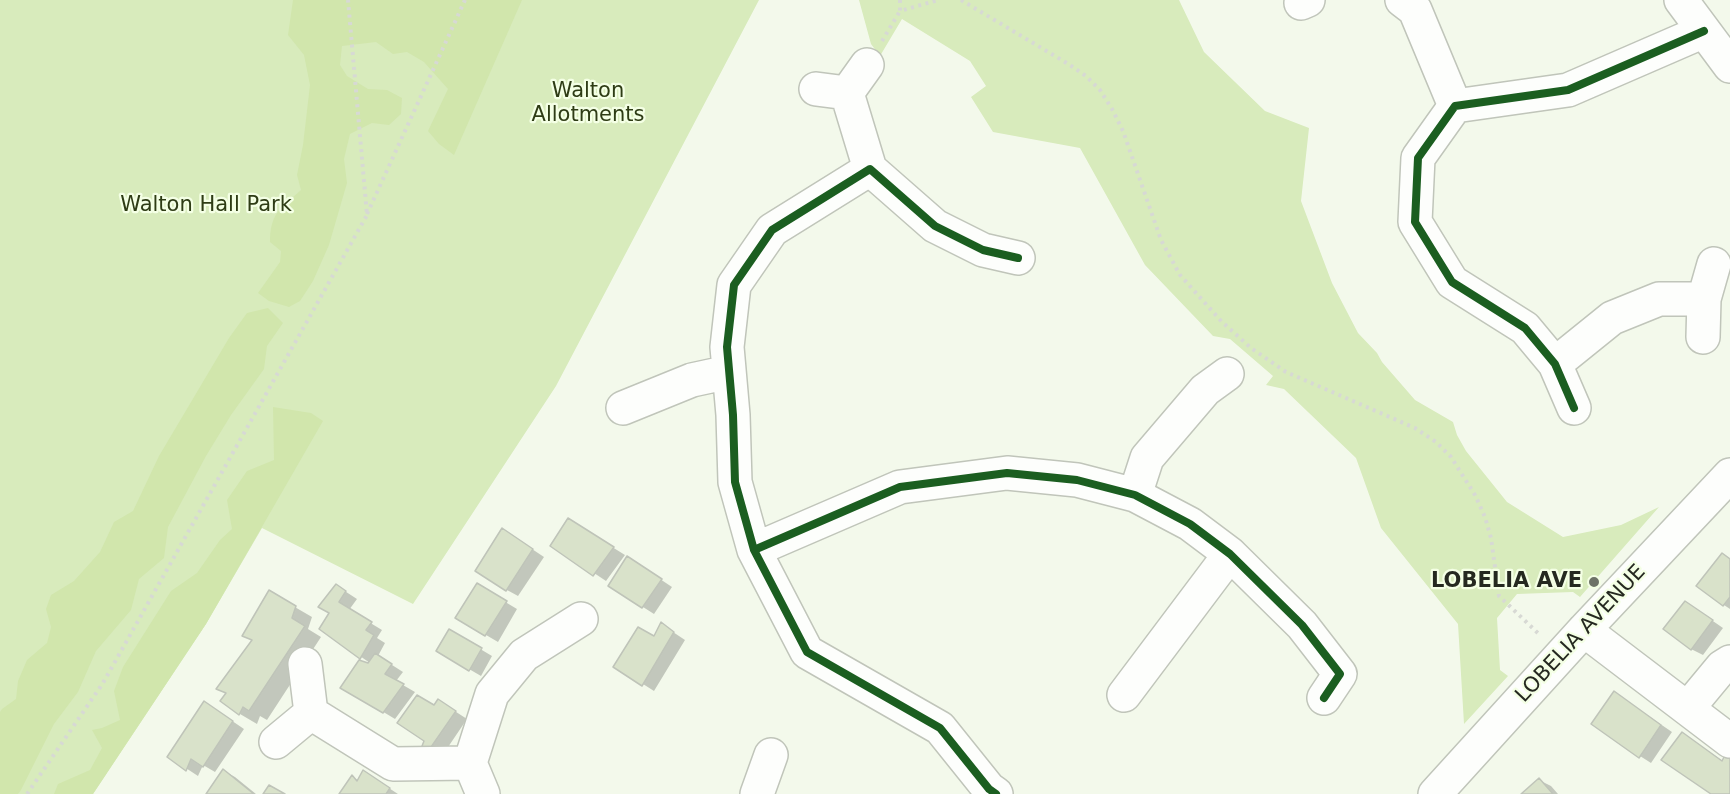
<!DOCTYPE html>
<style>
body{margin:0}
canvas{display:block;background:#f3f9eb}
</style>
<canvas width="1730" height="794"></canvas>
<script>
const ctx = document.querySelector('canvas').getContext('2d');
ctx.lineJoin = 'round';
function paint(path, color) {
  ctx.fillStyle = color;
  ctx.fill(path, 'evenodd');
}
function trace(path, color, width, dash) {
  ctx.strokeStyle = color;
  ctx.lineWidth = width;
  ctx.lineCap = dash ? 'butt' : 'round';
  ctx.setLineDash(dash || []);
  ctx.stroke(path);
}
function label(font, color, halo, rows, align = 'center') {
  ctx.font = font + ' "DejaVu Sans",sans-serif';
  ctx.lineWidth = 4.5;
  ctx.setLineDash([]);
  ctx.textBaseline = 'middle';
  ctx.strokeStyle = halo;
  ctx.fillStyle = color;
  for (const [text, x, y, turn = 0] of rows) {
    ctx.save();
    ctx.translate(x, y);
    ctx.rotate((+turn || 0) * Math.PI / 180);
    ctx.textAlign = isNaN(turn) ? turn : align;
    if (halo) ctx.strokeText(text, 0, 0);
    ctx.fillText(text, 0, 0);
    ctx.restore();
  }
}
paint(new Path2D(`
 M0 0H759L556 386 413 604 262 528 206 624 93 794H0Z
 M859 0H1179L1204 52 1265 111 1309 128 1301 201 1332 283 1358 333 1377 353 1382 362 1415 400 1453 422 1457 435 1466 451 1507 502 1563 537 1621 525 1659 507 1580 597 1573 592 1517 594 1497 618 1500 670 1508 676 1464 724 1458 624 1381 528 1356 458 1284 389 1266 385 1273 376 1230 339 1213 336 1145 265 1080 148 993 132 971 97 986 86 970 61 902 19 880 56 871 44Z`), '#d8ebbc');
paint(new Path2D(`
 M293 0H522L454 155 439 144 428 131 448 89 424 62 407 52 393 54 376 42 342 46 340 65 347 76 368 89 387 90 402 98 401 114 389 125 372 123 350 134 344 159 347 183 329 245 313 281 300 301 289 307 269 301 258 293 280 262 281 251 270 242C270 213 281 208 301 190L297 175 303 145 310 85 304 55 288 35Z
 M268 308 283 323 267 346 264 369 231 415 206 456 168 527 164 558 139 579 131 610 96 651 78 692 54 724 21 790 18 794H0V712L2 709 16 699 18 681 27 660 47 643 51 627 46 609 51 595 74 581 100 552 114 522 133 511 159 456 229 338 247 313Z
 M273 407 311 413 323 421 206 624 93 794H54L58 784 90 770 102 748 92 730 102 728 120 720 114 691 123 667 171 591 197 573 220 540 232 529 227 500 247 471 274 460Z`), '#d1e6ac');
paint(new Path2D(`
 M580 527 625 555 606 581 552 545Z
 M514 537 544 557 518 596 507 590Z
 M1730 559V609L1724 605Z
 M639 565 672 587 654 614 610 586Z
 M477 585 517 609 498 642 457 618Z
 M337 586 357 599 349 610 382 630 377 638 385 643 378 656 403 672 396 681 415 692 395 719 342 687 370 663 321 629 331 612Z
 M269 592 312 617 308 629 321 637 267 720 260 716 257 724 240 714 254 641Z
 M1697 610 1723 628 1703 655 1691 649Z
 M661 624 685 640 654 691 643 684 655 638Z
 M450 631 492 656 481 676 438 651Z
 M1615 693 1672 732 1651 763 1640 756Z
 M434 707 450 708 467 719 442 756 424 746Z
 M216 710 244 729 215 772 203 765 198 776 169 757Z
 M1683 734 1723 761 1730 760V794H1713Z
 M224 771 235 777 256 794H208Z
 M352 777 359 781 375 779 398 794H341Z
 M1539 780 1551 786 1558 794H1524Z`), '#0003');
const building = new Path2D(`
 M568 518 614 547 593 576 550 546Z
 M502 528 533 549 506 591 475 571Z
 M1722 553 1730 559V597L1723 606 1696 586Z
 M627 556 662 579 642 608 608 586Z
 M477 583 507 601 485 636 455 618Z
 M336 584 346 591 339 602 372 622 366 630 374 635 360 659 319 629 329 613 318 607Z
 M269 590 296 606 292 618 305 626 249 711 243 707 239 715 220 701 226 693 216 689 252 640 242 636Z
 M1685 601 1713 620 1691 650 1663 629Z
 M661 622 674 632 642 686 613 667 638 627 654 636Z
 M449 629 482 648 469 671 436 651Z
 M375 653 392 664 385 674 404 684 383 713 340 688 359 660 368 663Z
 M1614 691 1661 725 1639 758 1591 724Z
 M417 695 434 705 438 699 456 711 429 750 422 746 424 741 397 723Z
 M204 701 233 721 203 767 191 759 186 771 167 757Z
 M1682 732 1722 761 1725 755 1730 758V794H1711L1661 760Z
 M223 769 254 794H206Z
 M363 770 390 788 386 794H339L352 775 357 781Z
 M1539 778 1553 794H1521Z
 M269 785 285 794H263Z`);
paint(building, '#d9e2ca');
trace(building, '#bfc4b9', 1.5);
const minor = new Path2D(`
 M1402 0 1415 10 1455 106
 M1681 0 1730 66
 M1301 3 1308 0
 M816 89 847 93 870 169
 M847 93 867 65
 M1703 337 1704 299 1714 264
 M1555 364 1612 318 1659 299H1704
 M623 408 692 380 729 372
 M1574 408 1555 364 1525 328 1452 282 1415 222 1418 158 1455 106 1568 90 1704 31
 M1135 495 1147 458 1205 390 1227 374
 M754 550 900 487 1007 473 1077 480 1135 495 1190 524 1230 554 1302 625 1340 674 1324 698
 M1584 630 1730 741
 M1124 695 1230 554
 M1688 708 1722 667 1730 662
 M311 713 393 764 470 763
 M276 742 311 713 305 664
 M483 794 470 763 492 694 524 655 581 619
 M757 794 771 755
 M996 794 989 789 940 728 807 652 754 550 735 482 733 415 727 347 734 285 772 230 870 169 935 226 983 250 1018 258
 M1435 794 1584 630 1730 475`);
trace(minor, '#c0c5ba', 36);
trace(new Path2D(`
 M900 0V11L938 0
 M961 0 1070 65 1086 76 1100 90 1112 109 1123 131 1161 240 1180 275 1222 322 1251 348 1286 372 1415 428 1436 442 1451 457 1475 495 1485 517 1491 538 1499 596 1541 636
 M882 41 900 11
 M367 214 465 0
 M27 794 103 683 367 215 348 0`), '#d7d9d4', 4, [3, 4.5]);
trace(minor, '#fdfefc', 33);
trace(new Path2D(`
 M1574 408 1555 364 1525 328 1452 282 1415 222 1418 158 1455 106 1568 90 1704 31
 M754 550 900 487 1007 473 1077 480 1135 495 1190 524 1230 554 1302 625 1340 674 1324 698
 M996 794 989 789 940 728 807 652 754 550 735 482 733 415 727 347 734 285 772 230 870 169 935 226 983 250 1018 258`), '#1b5e20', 8);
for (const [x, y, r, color] of [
 [1594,582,6,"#6d7267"]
]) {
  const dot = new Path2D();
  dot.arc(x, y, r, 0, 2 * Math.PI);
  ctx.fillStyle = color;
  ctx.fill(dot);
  trace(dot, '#f4ffe5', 2);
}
label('21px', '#2e3c15', '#f4ffe5', [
 ["Walton",588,92],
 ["Allotments",588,116],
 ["Walton Hall Park",206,206]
]);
label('bold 21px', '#252920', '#f4ffe5', [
 ["LOBELIA AVE",1582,582]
], 'right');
label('21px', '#252920', '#f4ffe5', [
 ["LOBELIA AVENUE",1581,634,-47]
]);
</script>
